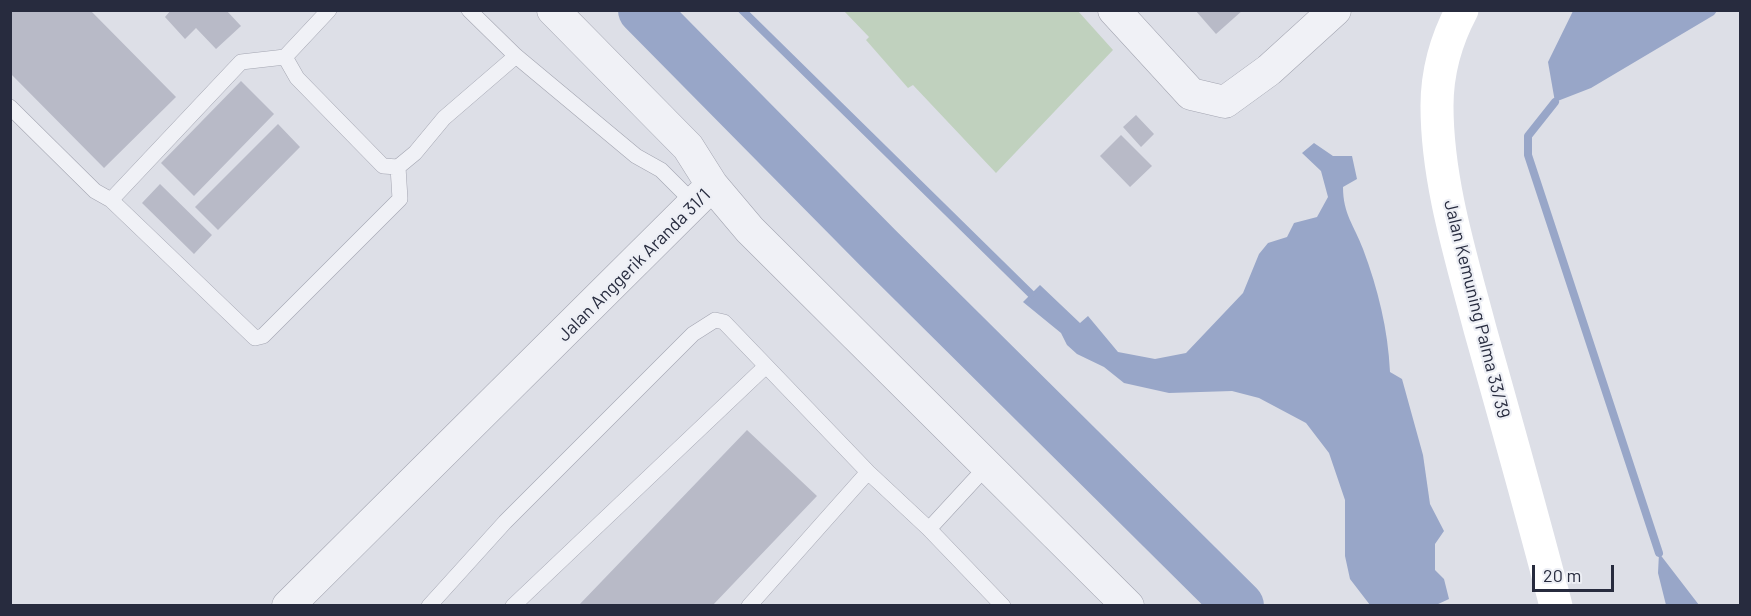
<!DOCTYPE html>
<style>
body{margin:0}
#map{position:relative;width:1751px;height:616px;overflow:hidden;background:#dddfe7;font-family:Barlow,sans-serif}
canvas{display:block}
.frame{position:absolute;inset:0;border:12px solid #272b3e;pointer-events:none}
.scale{position:absolute;left:1532px;top:565px;width:82px;height:27px;box-sizing:border-box;border:3px solid #272b3e;border-top:0;padding-left:8px;font-size:18px;line-height:21px;white-space:nowrap;color:#272b3e;-webkit-text-stroke:4px #edeff5;paint-order:stroke}
</style>
<div id="map">
<canvas width="1751" height="616"></canvas>
<div class="frame"></div>
<div class="scale">20 m</div>
</div>
<script>
const ctx = document.querySelector('canvas').getContext('2d');
ctx.lineJoin = 'round';
function paint(path, color) {
  ctx.fillStyle = color;
  ctx.fill(path, 'evenodd');
}
function trace(path, color, width, dash) {
  ctx.strokeStyle = color;
  ctx.lineWidth = width;
  ctx.lineCap = dash ? 'butt' : 'round';
  ctx.setLineDash(dash || []);
  ctx.stroke(path);
}
function label(font, color, halo, rows, align = 'center') {
  ctx.font = font + ' Barlow,sans-serif';
  ctx.lineWidth = 4.5;
  ctx.setLineDash([]);
  ctx.textBaseline = 'middle';
  ctx.strokeStyle = halo;
  ctx.fillStyle = color;
  for (const [text, x, y, turn = 0] of rows) {
    ctx.save();
    ctx.translate(x, y);
    ctx.rotate((+turn || 0) * Math.PI / 180);
    ctx.textAlign = isNaN(turn) ? turn : align;
    if (halo) ctx.strokeText(text, 0, 0);
    ctx.fillText(text, 0, 0);
    ctx.restore();
  }
}
paint(new Path2D(`
 M844 11H1078L1113 50 996 173 913 85 908 88 866 40 869 37Z`), '#c0d1be');
paint(new Path2D(`
 M1573 11V10L1717 11 1714 15 1591 88 1555 102 1548 62Z
 M1314 143 1333 156H1352L1357 179 1343 187C1343 214 1354 225 1363 249 1378 289 1388 329 1390 372L1402 379 1423 455 1430 504 1444 531 1435 544V570L1444 579 1449 599 1436 605H1370L1350 579 1345 556V500L1329 453 1306 423 1259 398 1232 391 1169 393 1124 383 1104 367 1077 354 1067 345 1061 333 1023 302 1040 285 1080 323 1088 316 1118 352 1155 359 1186 353 1243 293 1259 254 1268 243 1287 237 1294 223 1317 217 1328 197 1321 171 1302 153Z
 M1659 553 1699 605H1666L1658 573Z`), '#98a6c8');
trace(new Path2D(`
 M742 10 1031 294
 M1555 102 1528 136V155L1659 553`), '#98a6c8', 8);
trace(new Path2D(`
 M643 10 878 248 1239 606`), '#98a6c8', 50);
paint(new Path2D(`
 M10 10H90L176 97 104 168 10 73Z
 M171 10H226L241 26 216 49 196 28 185 39 165 17Z
 M1195 10H1243L1216 34Z
 M241 81 274 114 194 196 161 163Z
 M1136 115 1154 134 1141 147 1123 127Z
 M278 124 300 147 218 230 195 207Z
 M1121 135 1152 166 1130 187 1100 156Z
 M160 184 212 235 194 254 142 203Z
 M747 430 817 496 712 606H578Z`), '#b8bac7');
const lane = new Path2D(`
 M329 10 285 57 241 62 111 200 255 338 263 336 400 199 398 167
 M469 10 516 56 636 156 661 170 693 202
 M285 57 297 78 383 166 398 167 415 153 444 118 516 56
 M10 107 95 191 111 200
 M929 529 988 465
 M429 606 505 522 693 334 715 320 724 322 868 472 929 529 1003 606
 M513 606 765 367
 M749 606 868 472`);
const street = new Path2D(`
 M553 10 688 147 712 185
 M1114 10 1191 94 1225 102 1269 70 1335 10
 M288 606 712 185 750 230 1128 606`);
trace(lane, '#a3a5b1', 16);
trace(street, '#a3a5b1', 33);
trace(lane, '#f0f1f6', 15);
trace(street, '#f0f1f6', 32);
trace(new Path2D(`
 M1462 10C1446 40 1437 72 1437 106 1437 181 1461 257 1480 329 1506 421 1532 513 1556 606`), '#fff', 33);
label('18px', '#272b3e', '#edeff5', [
 ["Jalan Anggerik Aranda 31/1",634,265,-45],
 ["Jalan Kemuning Palma 33/39",1477,309,76]
]);
</script>
